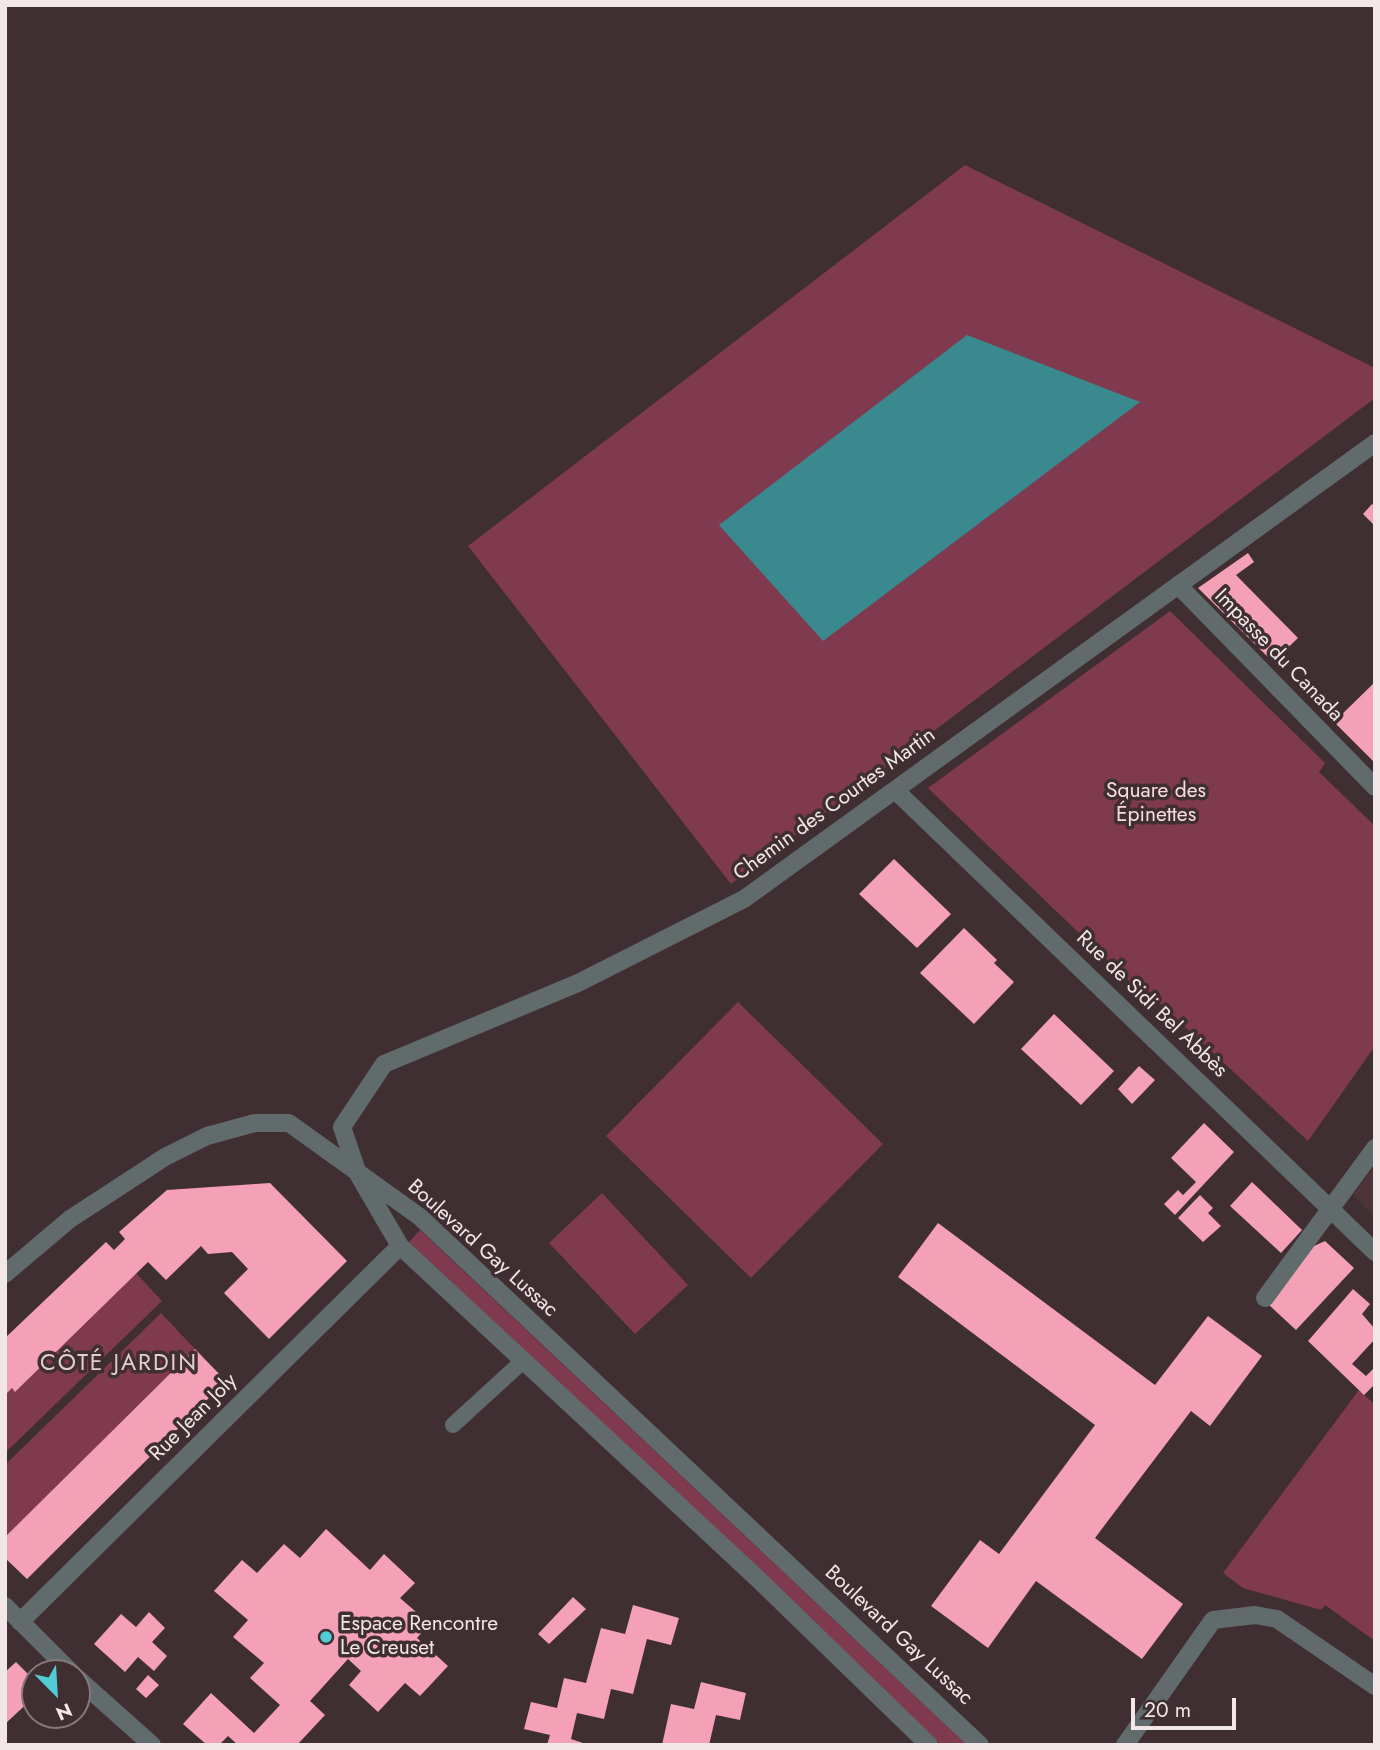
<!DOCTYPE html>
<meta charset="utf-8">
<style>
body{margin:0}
#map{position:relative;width:1380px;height:1750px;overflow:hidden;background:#3f2e32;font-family:Jost,sans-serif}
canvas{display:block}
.frame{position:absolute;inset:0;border:7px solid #f1e6e8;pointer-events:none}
.north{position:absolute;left:21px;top:1659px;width:70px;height:70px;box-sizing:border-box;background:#3f2e32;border:2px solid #86787b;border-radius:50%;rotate:156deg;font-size:19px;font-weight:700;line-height:28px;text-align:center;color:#f1e6e8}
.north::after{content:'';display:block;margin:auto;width:24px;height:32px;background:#51ccd3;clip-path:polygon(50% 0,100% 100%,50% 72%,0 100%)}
.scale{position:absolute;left:1131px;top:1698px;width:105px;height:32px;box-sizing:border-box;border:4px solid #f1e6e8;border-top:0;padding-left:9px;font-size:21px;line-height:24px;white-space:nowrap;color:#f1e6e8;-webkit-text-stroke:5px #3f2e32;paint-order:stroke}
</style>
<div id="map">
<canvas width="1380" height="1750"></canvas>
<div class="frame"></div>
<div class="north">N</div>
<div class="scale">20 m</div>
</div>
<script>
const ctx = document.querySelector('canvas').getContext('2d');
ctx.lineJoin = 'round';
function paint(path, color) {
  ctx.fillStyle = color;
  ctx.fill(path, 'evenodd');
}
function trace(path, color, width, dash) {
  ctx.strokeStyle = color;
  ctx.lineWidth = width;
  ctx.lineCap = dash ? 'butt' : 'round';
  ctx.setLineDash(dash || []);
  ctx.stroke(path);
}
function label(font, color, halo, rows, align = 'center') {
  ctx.font = font + ' Jost,sans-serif';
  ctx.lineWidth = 7;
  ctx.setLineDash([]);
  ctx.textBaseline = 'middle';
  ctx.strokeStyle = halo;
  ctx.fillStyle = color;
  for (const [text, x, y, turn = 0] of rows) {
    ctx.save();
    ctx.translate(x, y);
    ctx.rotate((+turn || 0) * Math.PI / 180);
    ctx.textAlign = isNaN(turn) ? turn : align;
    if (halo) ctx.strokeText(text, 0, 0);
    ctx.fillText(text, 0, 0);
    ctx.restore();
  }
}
paint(new Path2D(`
 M1375 1165V1216L1353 1195Z`), '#4d343b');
paint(new Path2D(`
 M965 165 1375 368V398L731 884 468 546Z
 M1170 611 1325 763 1319 772 1375 826V1046L1308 1141 1142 987 1131 983 928 788Z
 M738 1002 883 1144 751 1278 606 1136Z
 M602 1193 688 1285 635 1334 549 1243Z
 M420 1230 967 1745H941L409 1242Z
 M136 1273 162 1301 5 1453V1395L12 1388 16 1391Z
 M161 1313 195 1349 5 1537V1465Z
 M1359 1390 1375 1405V1641L1325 1605 1321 1610 1243 1588 1223 1573Z`), '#7f3a50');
paint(new Path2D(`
 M967 335 1140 402 823 641 719 525Z`), '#3a898e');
paint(new Path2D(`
 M1372 504 1375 507V526L1363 514Z
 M1248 553 1254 562 1236 575 1298 638 1273 662 1198 588Z
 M1375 682V763L1334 722Z
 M894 859 951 914 917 948 859 894Z
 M964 928 997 960 994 963 1014 982 974 1024 920 973Z
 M1054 1014 1114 1071 1081 1105 1021 1049Z
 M1139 1066 1155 1080 1132 1104 1118 1089Z
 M1204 1123 1234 1152 1175 1215 1164 1204 1178 1190 1183 1195 1196 1182 1171 1158Z
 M1252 1182 1302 1230 1281 1253 1230 1206Z
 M270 1183 347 1261 269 1339 224 1293 248 1269 232 1252 208 1254 201 1246 166 1280 148 1262 15 1392 12 1388 5 1395V1338L106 1242 114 1250 125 1239 119 1232 167 1190Z
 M1200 1195 1213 1208 1208 1213 1221 1226 1203 1242 1178 1218Z
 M938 1223 1155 1385 1208 1316 1262 1356 1210 1426 1191 1411 1095 1538 1183 1604 1142 1659 1036 1581 988 1648 931 1606 980 1540 999 1554 1095 1425 898 1277Z
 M1325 1241 1354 1268 1296 1330 1269 1305 1314 1246Z
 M1353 1289 1370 1304 1362 1314 1375 1329V1339L1352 1364 1366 1376 1375 1367V1384L1364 1395 1308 1341Z
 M195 1349 226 1381 27 1579 5 1558V1537Z
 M326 1529 370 1570 384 1554 415 1583 400 1598 430 1624 417 1638 448 1666 420 1696 405 1683 378 1712 349 1685 361 1671 348 1659 310 1701 325 1715 297 1745H238L228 1736 219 1745H207L183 1724 211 1693 254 1733 280 1705 250 1678 264 1663 233 1637 248 1620 214 1591 242 1560 257 1573 284 1544 300 1558Z
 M573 1597 586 1609 549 1644 538 1634Z
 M633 1605 679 1618 671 1645 647 1639 633 1694 611 1689 604 1719 577 1713 571 1739 589 1745H547L550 1735 524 1729 531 1702 557 1708 564 1678 586 1683 601 1628 625 1634Z
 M149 1612 165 1628 152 1642 167 1656 154 1671 138 1657 125 1672 94 1644 121 1614 136 1627Z
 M16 1662 35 1681V1696L5 1724V1672Z
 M148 1675 159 1685 146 1698 136 1689Z
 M701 1682 746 1693 740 1720 716 1715 709 1745H662L671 1704 694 1709Z`), '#f4a1b7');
trace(new Path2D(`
 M453 1425 523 1361`), '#616b6b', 16);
trace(new Path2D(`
 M1178 585 1375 787
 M896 791 1375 1252
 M5 1274 70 1219 165 1157 207 1136 255 1123H289L420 1217 980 1745
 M1265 1298 1375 1148
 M5 1606 72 1673
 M20 1622 400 1246
 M77 1678 152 1745
 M929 1745 758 1579 400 1246 358 1174 342 1127 384 1064 578 983 744 899 1375 443
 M1125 1745 1213 1620 1255 1615 1277 1619 1375 1686`), '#616b6b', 18);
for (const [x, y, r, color] of [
 [326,1637,7,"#51ccd3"]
]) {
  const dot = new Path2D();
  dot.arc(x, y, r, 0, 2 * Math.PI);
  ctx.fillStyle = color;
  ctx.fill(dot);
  trace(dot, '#3f2e32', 2.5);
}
label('21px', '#f1e6e8', '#3f2e32', [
 ["Impasse du Canada",1278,656,46],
 ["Chemin des Courtes Martin",835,805,-36],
 ["Rue de Sidi Bel Abbès",1151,1005,44],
 ["Boulevard Gay Lussac",482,1249,42],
 ["Rue Jean Joly",194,1418,-45],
 ["Boulevard Gay Lussac",898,1636,43]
]);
label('21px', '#f8dce2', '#3f2e32', [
 ["Square des",1156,792],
 ["Épinettes",1156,816]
]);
label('21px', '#f1e6e8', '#3f2e32', [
 ["Espace Rencontre",340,1625],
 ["Le Creuset",340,1649]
], 'left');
ctx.letterSpacing = '2px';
label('23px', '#e3cdd2', '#3f2e32', [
 ["CÔTÉ JARDIN",119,1364]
]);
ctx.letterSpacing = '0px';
</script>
